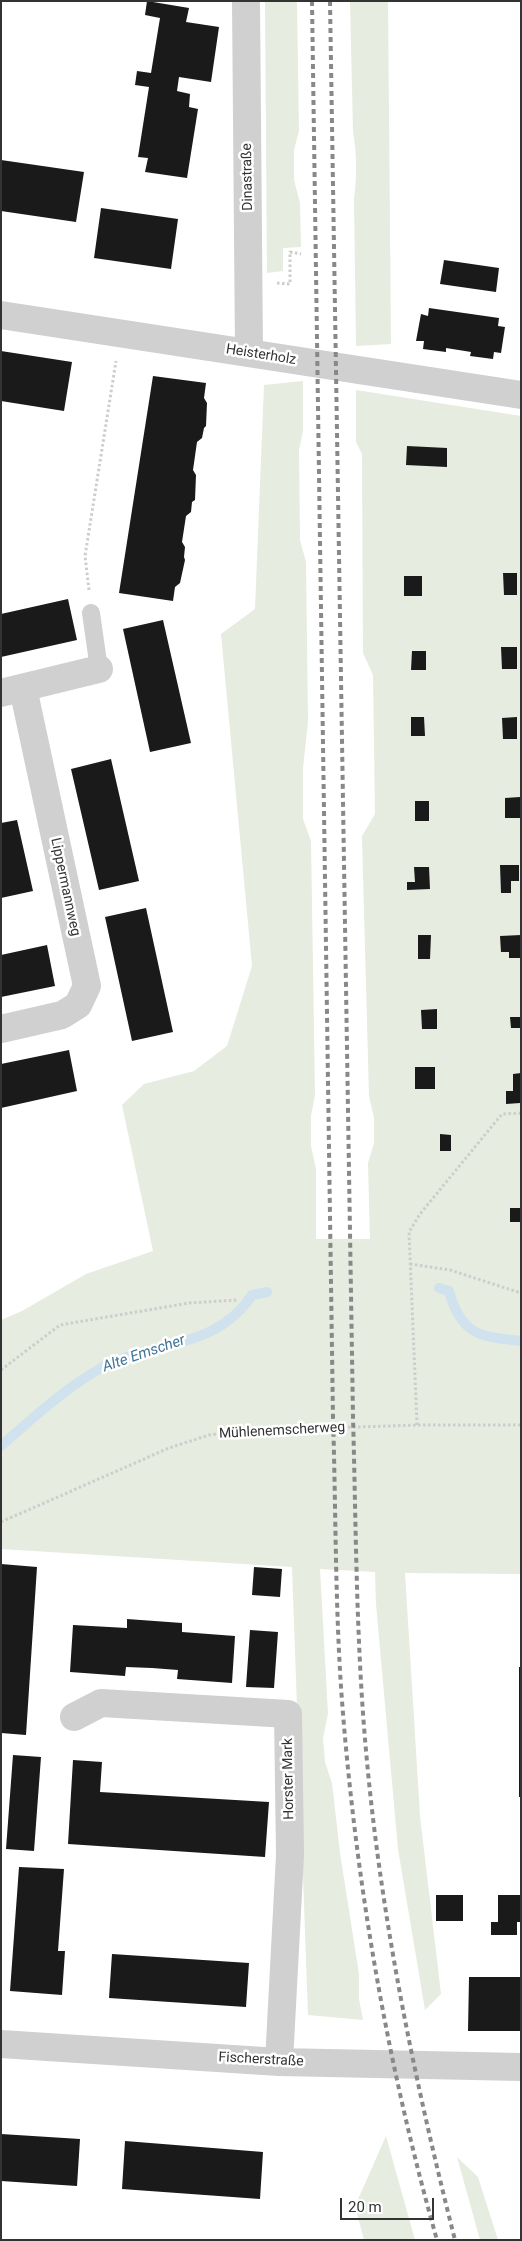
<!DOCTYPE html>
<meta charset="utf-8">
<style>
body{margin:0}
#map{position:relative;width:522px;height:2241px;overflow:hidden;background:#fff;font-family:Roboto,sans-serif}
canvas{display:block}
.frame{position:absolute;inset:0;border:2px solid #333;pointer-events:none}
.scale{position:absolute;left:340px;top:2198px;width:94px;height:22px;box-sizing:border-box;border:2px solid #333;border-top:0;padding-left:6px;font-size:15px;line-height:18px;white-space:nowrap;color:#333;-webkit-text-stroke:4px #fff;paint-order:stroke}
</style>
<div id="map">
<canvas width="522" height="2241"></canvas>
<div class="frame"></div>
<div class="scale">20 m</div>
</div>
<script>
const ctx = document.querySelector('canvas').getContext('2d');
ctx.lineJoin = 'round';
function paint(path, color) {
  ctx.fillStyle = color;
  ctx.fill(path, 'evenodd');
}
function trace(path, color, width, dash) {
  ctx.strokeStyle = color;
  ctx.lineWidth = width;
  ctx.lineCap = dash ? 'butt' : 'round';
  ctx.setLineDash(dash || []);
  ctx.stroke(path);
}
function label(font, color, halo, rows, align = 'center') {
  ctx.font = font + ' Roboto,sans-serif';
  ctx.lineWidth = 5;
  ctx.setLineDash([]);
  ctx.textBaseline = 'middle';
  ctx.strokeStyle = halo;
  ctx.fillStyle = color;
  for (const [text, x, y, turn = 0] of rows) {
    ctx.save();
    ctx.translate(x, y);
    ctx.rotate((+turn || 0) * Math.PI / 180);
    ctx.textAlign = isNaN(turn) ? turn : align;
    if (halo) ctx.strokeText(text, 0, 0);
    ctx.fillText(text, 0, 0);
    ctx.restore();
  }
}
paint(new Path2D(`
 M265 1H297L299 131 294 150V180L300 203 301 247 283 248V271L267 273Z
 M350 1H388L391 344 356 346 354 199C357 176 357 155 353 131Z
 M303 381V431L299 450 300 540 306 562 308 722 303 768V819L311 841 315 1095 311 1116V1146L316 1169V1239H370L368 1163 374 1143V1118L369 1096 362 836 375 814 373 675 363 653 362 454 356 442V390L521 416V1574L405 1573 420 1816 441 1994 425 2010 398 1849 376 1604 375 1572 320 1569 328 1714 323 1738 325 1762 332 1783 340 1853 359 1974V1999L363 2020 308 2015 292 1567 1 1549V1320L22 1311 86 1274 153 1251 122 1105 144 1084 194 1071 227 1046 252 966 221 634 255 609 264 385Z
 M386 2136 415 2240H364L355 2206Z
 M457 2157 478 2177 498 2240H480Z`), '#e6ecdf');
trace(new Path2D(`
 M439 1288 449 1291C461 1335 480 1337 521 1341
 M1 1446C33 1418 64 1389 101 1368 153 1340 215 1351 252 1295L267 1292`), '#cfe2ee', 10);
paint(new Path2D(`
 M147 1 189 8 186 22 219 27 211 82 179 77 177 91 190 94 189 107 198 109 187 178 145 172 148 158 138 157 149 87 135 85 137 71 151 73 160 18 145 15Z
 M1 160 84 172 76 222 1 211Z
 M101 208 178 219 171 269 94 258Z
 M444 260 499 268 496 292 440 284Z
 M429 308 499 318 498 326 505 327 501 353 494 352 493 359 470 356 471 352 465 351 446 348V352L423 349 424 341H416L421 314 428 316Z
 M1 351 72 362 64 411 1 401Z
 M153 376 206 383 204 398 207 403 206 426 204 428 202 438 197 442 193 470 196 475 195 500 192 502 191 512 186 516 182 542 185 547 184 557 185 560 180 583 175 587 173 601 119 593Z
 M407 446 447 448V467L406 465Z
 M503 573H517V595H504Z
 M404 576H422V596H404Z
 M68 599 77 640 1 657V614Z
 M163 620 191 743 150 752 123 629Z
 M501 647H517V669H502Z
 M412 651H426V670H411Z
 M411 717H424L425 736H411Z
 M517 717V739H503L502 718Z
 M111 759 139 881 99 890 71 769Z
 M520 797V818H505V798Z
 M415 801H429V821H415Z
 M17 820 33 891 1 898V823Z
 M500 865H519V881H511V893H501Z
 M414 867H429L430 889 407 890V882H415Z
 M146 908 173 1032 132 1041 105 917Z
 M418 935H431L430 959H418Z
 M521 935V958H509V952H501L500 936Z
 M47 945 55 986 1 997V955Z
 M437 1009V1029H422L421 1010Z
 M510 1017H521V1028H511Z
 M69 1050 77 1091 1 1108V1064Z
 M415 1067H435V1089H415Z
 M521 1073 520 1103 506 1104V1091H513V1074Z
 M440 1134 451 1135V1151H440Z
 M510 1208H521V1222H510Z
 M1 1564 37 1567 26 1735 1 1733Z
 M254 1567 282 1569 280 1597 252 1595Z
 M127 1619 182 1623V1632L235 1636 232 1683 177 1679 178 1670 152 1668 126 1667 125 1676 70 1672 73 1625 127 1628Z
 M250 1630 278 1632 274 1688 246 1687Z
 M519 1667H521V1797H519Z
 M13 1755 41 1757 34 1851 6 1849Z
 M73 1760 102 1762 100 1792 269 1802 265 1857 68 1844Z
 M19 1867 64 1869 58 1951H65L62 1995 10 1991Z
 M436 1895H463V1921H436Z
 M498 1895H521V1922H517V1935H491V1922H498Z
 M112 1954 249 1963 246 2007 109 1998Z
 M469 1977H521V2031H468Z
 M1 2134 80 2139 77 2186 1 2181Z
 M125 2141 263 2152 260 2199 122 2189Z`), '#1a1a1a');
trace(new Path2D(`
 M277 283 290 284V252L301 254
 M89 590 85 556 116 361
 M410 1264 450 1270 521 1293
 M1 1370 60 1325 189 1303 238 1300
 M417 1425 409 1232 420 1214 502 1114 521 1113
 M1 1522 169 1448 209 1435 239 1431 417 1425H521`), '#cdcdcd', 3, [2.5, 2.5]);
trace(new Path2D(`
 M91 613 99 669`), '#d0d0d0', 18);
trace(new Path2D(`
 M246 1 249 353
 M1 315 521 395
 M1 693 99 669
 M1 1029 62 1015 78 1005 87 986 23 688
 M74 1717 101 1703 288 1714 290 1855 279 2062
 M1 2044 279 2062 521 2067`), '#d0d0d0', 28);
trace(new Path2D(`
 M312 1 333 1418C336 1512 335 1607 342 1701 356 1883 387 2064 437 2240
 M330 1 353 1417C356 1524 356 1632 365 1739 379 1908 413 2075 455 2240`), '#888', 4, [5, 4]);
label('14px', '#333', '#fff', [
 ["Dinastraße",248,177,-91],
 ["Heisterholz",261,355,9],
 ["Lippermannweg",65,887,78],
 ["Mühlenemscherweg",282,1431,-3],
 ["Horster Mark",289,1779,-91],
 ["Fischerstraße",261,2060,3]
]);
label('italic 15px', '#3f7597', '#fff', [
 ["Alte Emscher",144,1354,-19]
]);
</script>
